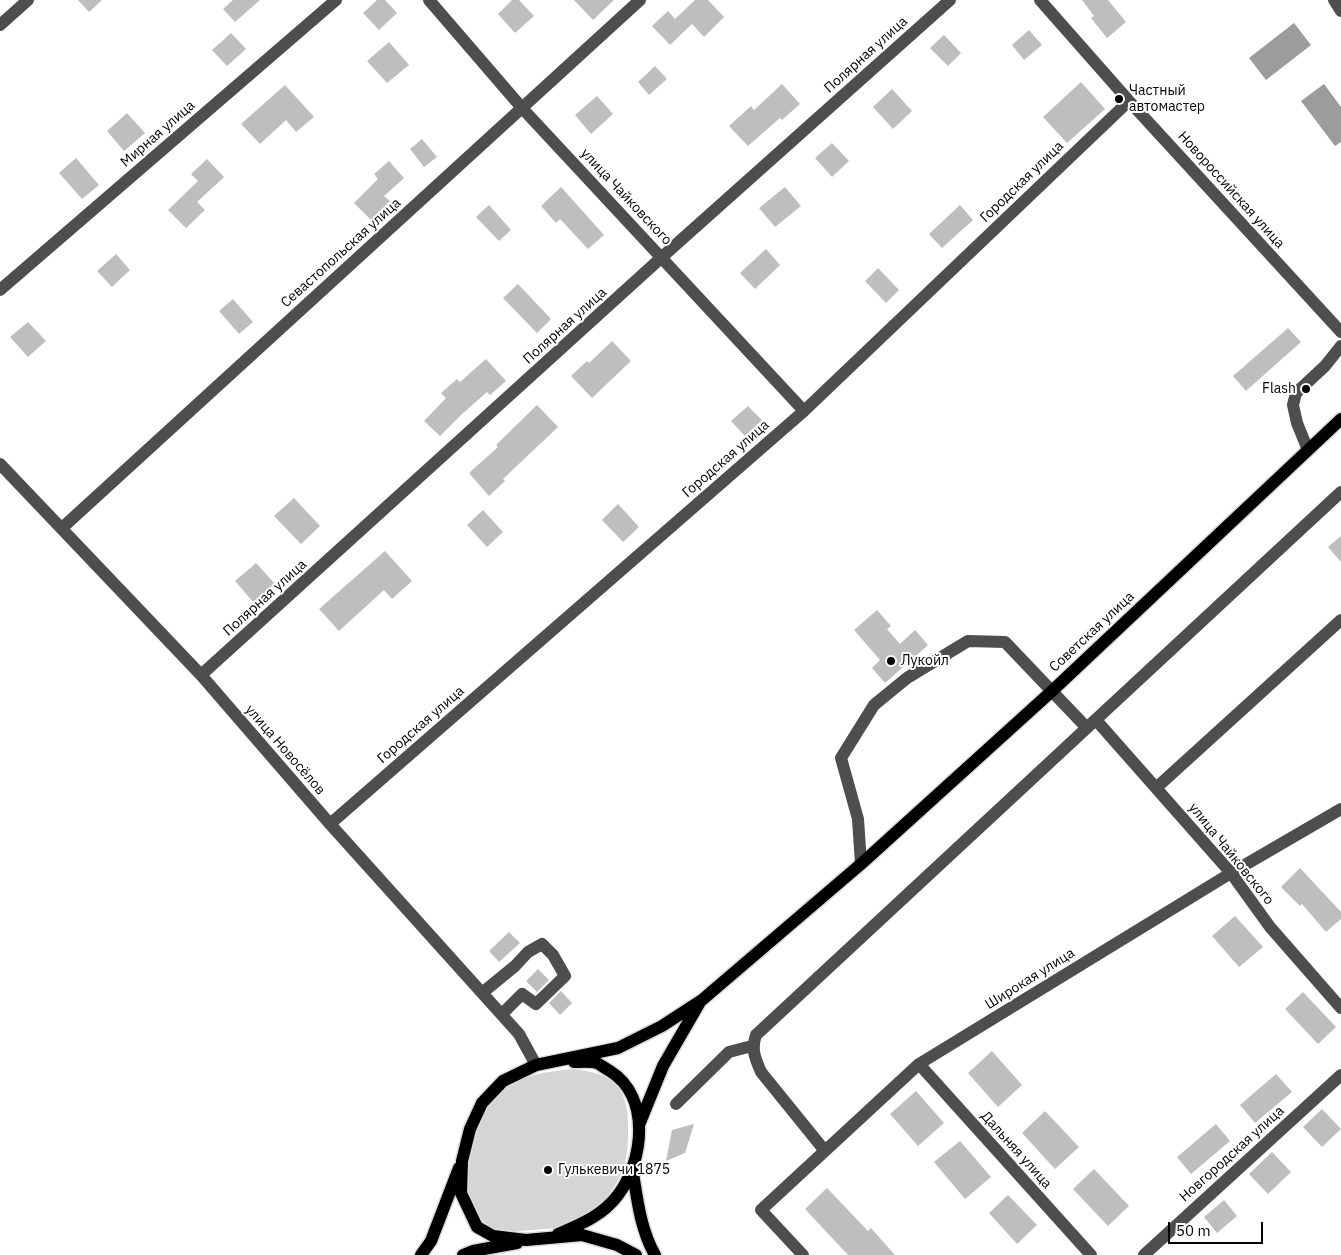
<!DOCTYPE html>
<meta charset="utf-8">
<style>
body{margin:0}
#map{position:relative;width:1341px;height:1255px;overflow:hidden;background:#fff;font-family:"IBM Plex Sans",sans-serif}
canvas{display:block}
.scale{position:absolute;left:1168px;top:1222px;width:95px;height:22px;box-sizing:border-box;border:2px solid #000;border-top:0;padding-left:6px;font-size:15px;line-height:18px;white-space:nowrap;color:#000;-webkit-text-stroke:4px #fff;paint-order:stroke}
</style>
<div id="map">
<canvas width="1341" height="1255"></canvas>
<div class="scale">50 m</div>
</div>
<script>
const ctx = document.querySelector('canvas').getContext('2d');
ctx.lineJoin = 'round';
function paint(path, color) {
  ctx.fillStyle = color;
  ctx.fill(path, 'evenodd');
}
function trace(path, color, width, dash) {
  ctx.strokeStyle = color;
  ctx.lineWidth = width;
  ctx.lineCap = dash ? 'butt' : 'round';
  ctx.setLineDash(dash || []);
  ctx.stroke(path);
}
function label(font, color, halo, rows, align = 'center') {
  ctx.font = font + ' "IBM Plex Sans",sans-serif';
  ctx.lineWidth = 4;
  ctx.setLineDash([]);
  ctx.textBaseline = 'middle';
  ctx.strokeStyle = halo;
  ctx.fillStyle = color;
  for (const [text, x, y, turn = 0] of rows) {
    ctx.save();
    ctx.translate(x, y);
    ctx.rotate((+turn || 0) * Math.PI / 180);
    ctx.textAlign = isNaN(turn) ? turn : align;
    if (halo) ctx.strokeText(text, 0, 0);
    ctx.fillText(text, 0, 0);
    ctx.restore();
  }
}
paint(new Path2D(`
 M572 1069C588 1071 606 1073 617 1086 626 1096 628 1112 628 1125 628 1134 628 1143 627 1152 623 1182 602 1208 575 1222 563 1229 545 1229 531 1230 517 1231 503 1234 490 1229 453 1214 468 1142 482 1115 486 1107 492 1100 498 1094 518 1075 545 1072 572 1069Z`), '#d5d5d5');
paint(new Path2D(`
 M1294 23 1311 45 1266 80 1249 58Z
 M1324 84 1341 107V142L1335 146 1301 101Z`), '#9c9c9c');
paint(new Path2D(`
 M78 0H102L89 12Z
 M233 0H260L235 22 223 9Z
 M377 0H385L397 13 379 30 363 13Z
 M512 0H519L534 16 515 33 498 14Z
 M574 0H614L593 20Z
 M695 0H708L724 17 704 37 692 24 670 45 652 26 668 11 675 19Z
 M1082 0H1108L1126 22 1107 38 1091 18 1094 16Z
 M1029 30 1042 45 1024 60 1012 45Z
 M231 33 246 49 227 66 212 50Z
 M944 35 961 53 948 66 930 48Z
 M389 42 409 65 387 83 367 61Z
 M655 66 667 79 649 95 638 82Z
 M1081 82 1105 109 1067 143 1043 117Z
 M782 84 800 104 782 120 780 118 748 146 729 126 751 106 754 110Z
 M285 85 314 117 296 132 286 120 260 144 241 124Z
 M892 89 912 111 893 129 873 107Z
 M597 96 613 114 591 134 575 115Z
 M127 113 145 133 124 151 107 131Z
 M422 139 437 157 424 167 410 149Z
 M832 143 849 161 832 177 815 158Z
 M76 158 99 185 82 199 59 173Z
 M207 159 224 177 197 202 205 210 186 228 168 210 198 181 191 174Z
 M389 161 404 178 384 196 390 201 371 220 354 203 378 179 374 174Z
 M561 187 604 235 588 249 560 219 556 223 541 206Z
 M785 187 801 206 775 227 759 208Z
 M489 205 511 230 499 241 476 217Z
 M960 205 973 220 942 248 929 234Z
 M766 249 780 265 755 289 740 273Z
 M116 254 130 270 112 287 97 271Z
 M878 268 899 290 886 303 865 281Z
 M518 284 551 319 537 333 503 298Z
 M233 299 253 322 239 334 219 311Z
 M28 322 46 341 28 357 10 337Z
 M1288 328 1301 342 1246 391 1233 376Z
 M612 341 631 361 592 398 571 376 587 361 589 363Z
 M486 359 506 381 490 395 487 392 461 415 440 436 424 421 446 398 441 393 457 379 460 382Z
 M537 405 558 427 503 479 505 481 489 496 469 473 498 447 496 445Z
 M748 406 762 420 745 436 731 421Z
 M294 498 320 526 301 544 274 516Z
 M618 504 639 527 623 542 602 520Z
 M483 510 503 532 487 547 467 525Z
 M1341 536V562L1328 547Z
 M385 551 412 581 392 599 384 590 339 631 319 609Z
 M256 563 275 584 254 603 235 581Z
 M877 610 891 626 887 629 900 644 915 630 928 645 885 683 872 668 880 660 854 630Z
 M1300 868 1341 912V919L1326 932 1302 904 1300 906 1281 887Z
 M1235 916 1263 947 1239 967 1212 936Z
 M509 932 520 943 499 962 489 951Z
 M538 969 549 980 537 992 526 981Z
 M561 991 572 1003 560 1015 549 1003Z
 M1303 992 1336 1027 1318 1044 1285 1009Z
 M992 1051 1022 1085 998 1107 968 1073Z
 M1276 1074 1292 1092 1255 1123 1240 1105Z
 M916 1091 944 1123 918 1146 890 1114Z
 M1322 1109 1341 1129 1322 1147 1303 1127Z
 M1045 1111 1079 1147 1055 1169 1022 1133Z
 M694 1124 685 1153 666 1161 672 1130Z
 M1216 1124 1230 1141 1191 1174 1177 1157Z
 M960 1141 991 1177 965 1199 934 1162Z
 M1272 1152 1291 1172 1268 1194 1249 1174Z
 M1094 1169 1129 1206 1108 1226 1073 1189Z
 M827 1188 868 1231 871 1228 895 1255H848L805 1209Z
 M1008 1195 1037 1225 1017 1244 989 1213Z
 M1224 1200 1237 1216 1217 1233 1204 1217Z`), '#bebebe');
const major = new Path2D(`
 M639 1125 663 1066 700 1002
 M632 1167C637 1197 640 1229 655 1255
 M558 1234C581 1224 602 1216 618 1195 644 1160 651 1097 610 1071 606 1069 601 1065 597 1063 590 1061 581 1062 574 1062
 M421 1255 431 1241 459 1168
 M463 1255 473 1251 517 1243
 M636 1255 617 1245 582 1235 526 1240 493 1236 477 1227 461 1193 462 1161 470 1129 482 1103 503 1081 536 1065 618 1048 662 1026 702 1000 861 864 1052 691 1341 419`);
trace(major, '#dbdbdb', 15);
trace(new Path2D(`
 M429 0 522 108 804 411
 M1040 0 1129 101 1341 332
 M1334 0 1341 11
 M0 25 28 0
 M0 290 336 0
 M1308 450 1297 423 1293 405 1296 393 1325 366 1341 346
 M0 464 201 675 330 824 519 1034 536 1065
 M62 528 640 0
 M201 675 662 257 950 0
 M1096 720 1231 873 1270 927 1341 1008
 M1156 788 1341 620
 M330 824 804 411 1129 101
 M861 864 858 819 841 758 874 705 907 678 968 641 1005 642 1087 728
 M482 993 515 966 528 952 542 944 553 955 565 976 536 1004 522 994 502 1014
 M919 1064 1091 1255
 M676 1104 729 1052 752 1046
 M825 1151 761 1072C755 1058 751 1049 756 1035L1341 492
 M803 1255 761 1210 919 1064 1231 873 1341 809
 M1144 1255 1341 1075`), '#4e4e4e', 12);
trace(major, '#000', 12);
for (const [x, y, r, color] of [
 [1119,99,5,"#000"],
 [1306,389,5,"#000"],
 [891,661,5,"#000"],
 [548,1170,5,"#000"]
]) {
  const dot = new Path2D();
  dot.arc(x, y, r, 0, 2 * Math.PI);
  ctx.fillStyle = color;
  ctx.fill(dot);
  trace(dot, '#fff', 2);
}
label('14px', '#000', '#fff', [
 ["Полярная улица",866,55,-42],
 ["Мирная улица",158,134,-41],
 ["Городская улица",1022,182,-44],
 ["Новороссийская улица",1231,190,48],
 ["улица Чайковского",626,197,47],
 ["Севастопольская улица",341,253,-42],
 ["Полярная улица",565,326,-42],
 ["Городская улица",726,459,-41],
 ["Полярная улица",265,598,-42],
 ["Советская улица",1092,632,-43],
 ["Городская улица",421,725,-41],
 ["улица Новосёлов",285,750,49],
 ["улица Чайковского",1231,854,51],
 ["Широкая улица",1030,979,-32],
 ["Дальняя улица",1016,1150,48],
 ["Новгородская улица",1232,1154,-42]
]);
label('14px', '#000', '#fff', [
 ["Частный",1129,91],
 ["автомастер",1129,107],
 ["Flash",1296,389,"right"],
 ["Лукойл",901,661],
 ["Гулькевичи 1875",558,1170]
], 'left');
</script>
